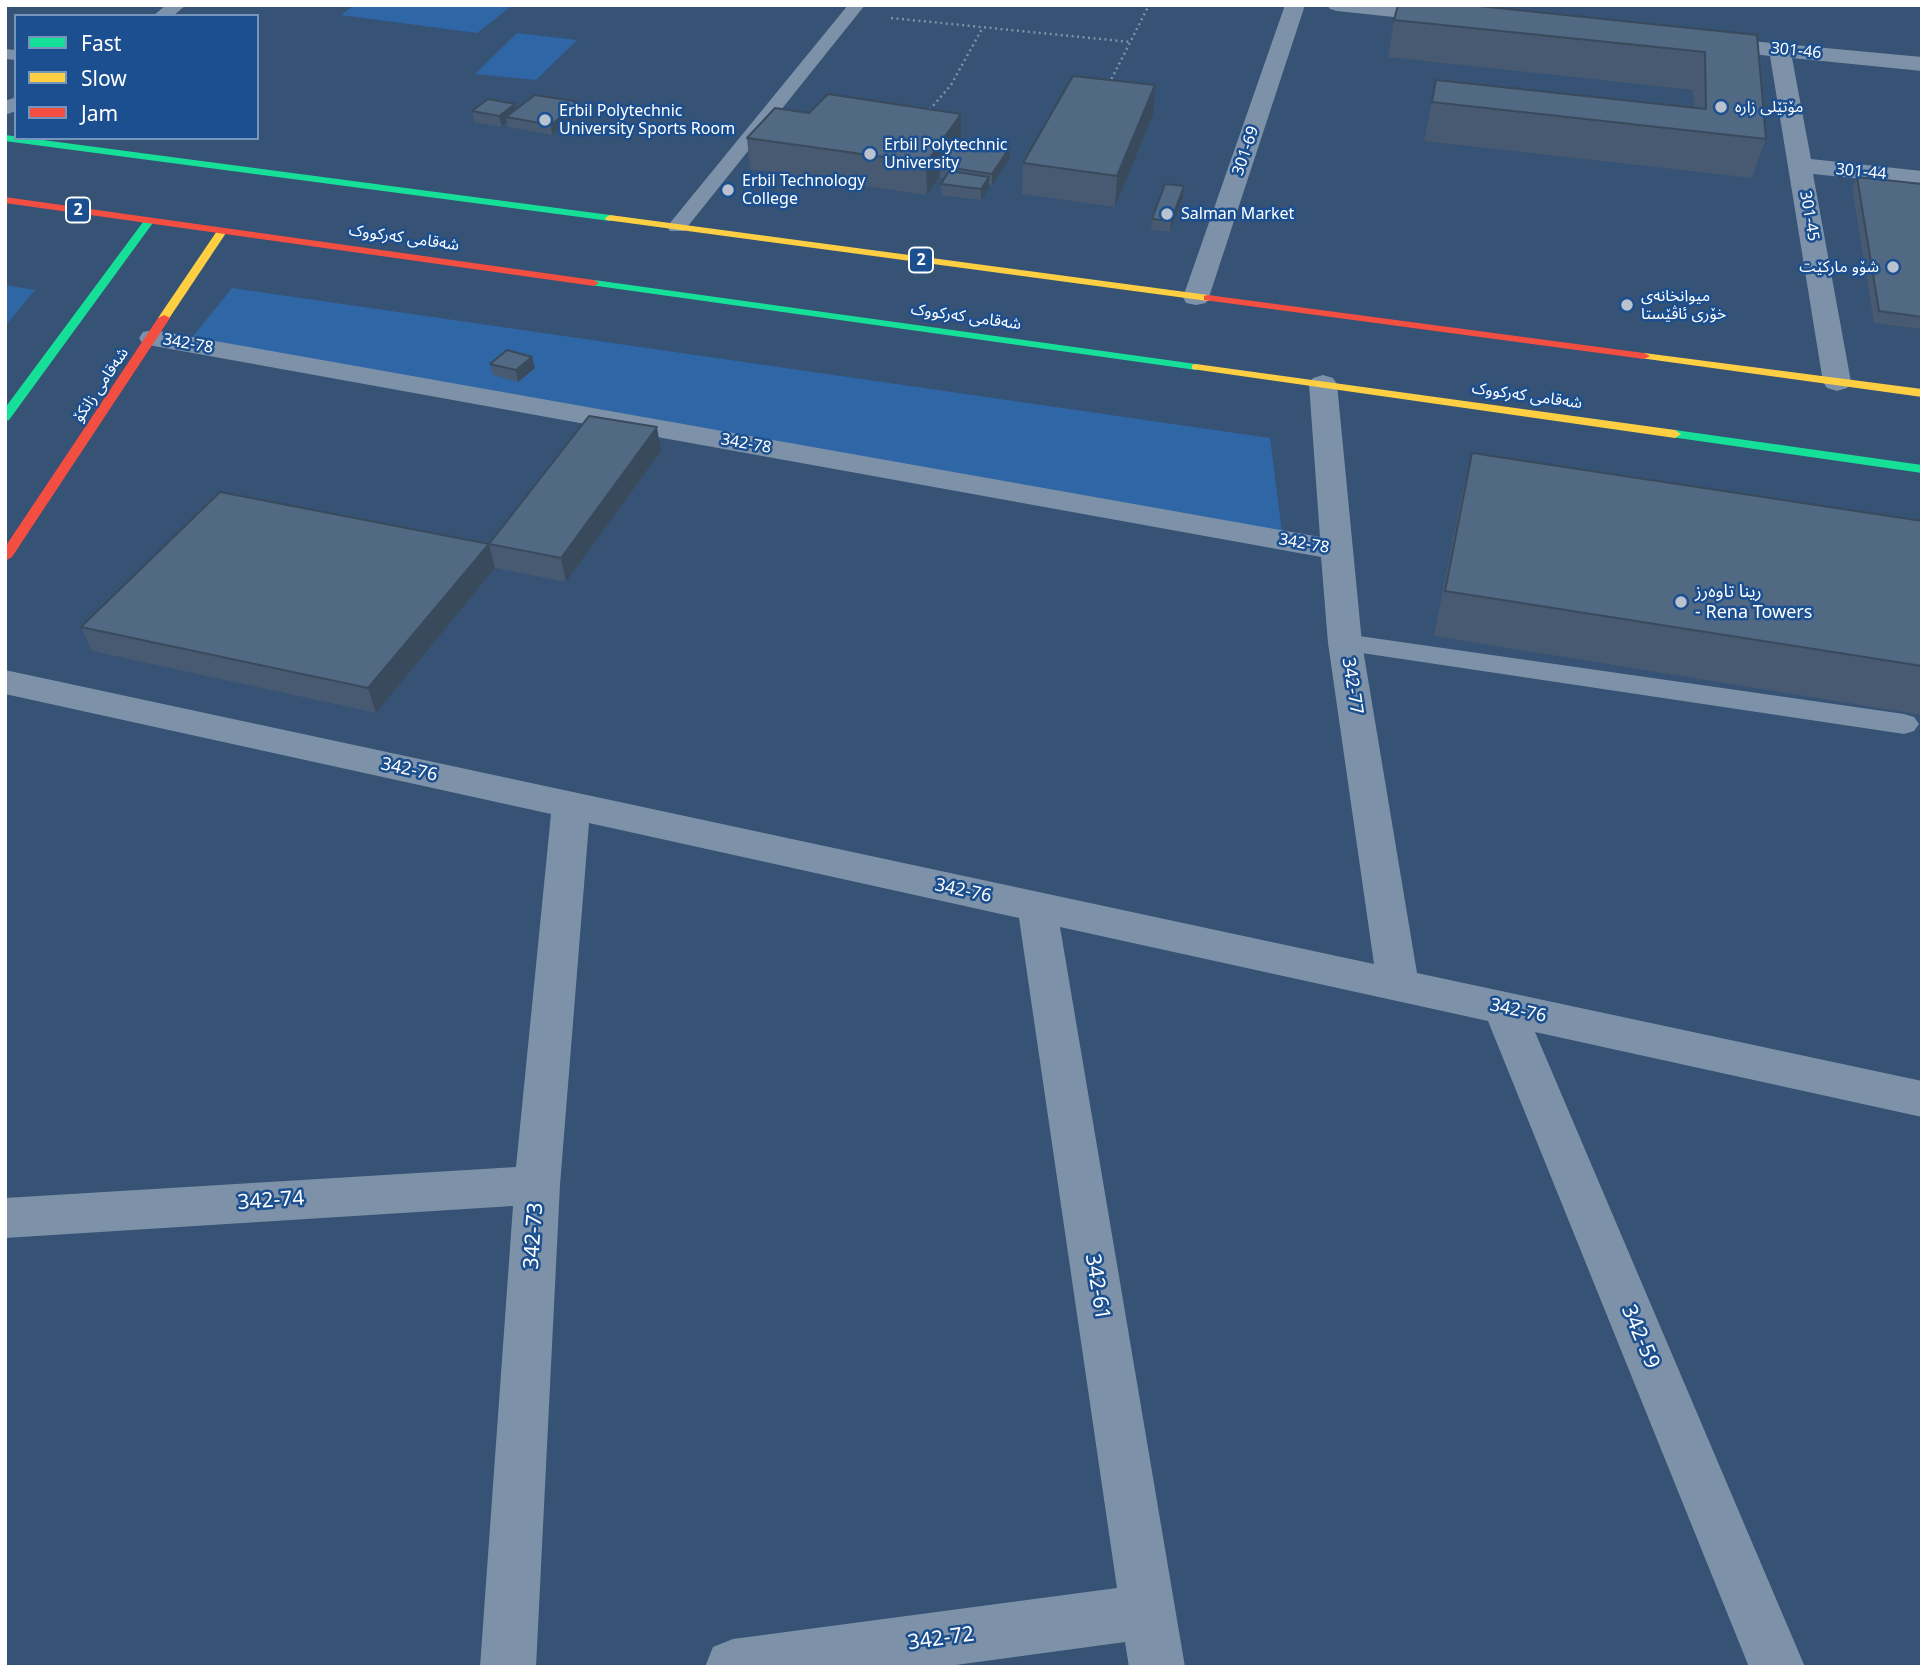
<!DOCTYPE html>
<meta charset="utf-8">
<style>
body{margin:0}
#map{position:relative;width:1927px;height:1672px;overflow:hidden;background:#365274;font-family:"Noto Sans",sans-serif}
canvas{display:block}
.frame{position:absolute;inset:0;border:7px solid #fff;pointer-events:none}
.legend{position:absolute;left:14px;top:14px;width:245px;height:126px;box-sizing:border-box;background:#1b4f8f;border:2px solid #7695bc;margin:0;padding:9px 12px;list-style:none;font-size:21px;color:#fff}
.legend li{display:flex;align-items:center;gap:14px;height:35px}
.legend b{width:35px;border:2px solid #7695bc}
</style>
<div id="map">
<canvas width="1927" height="1672"></canvas>
<div class="frame"></div>
<ul class="legend">
<li><b style="height:9px;background:#16e098"></b>Fast</li>
<li><b style="height:9px;background:#ffcf43"></b>Slow</li>
<li><b style="height:9px;background:#f24e42"></b>Jam</li>
</ul>
</div>
<script>
const ctx = document.querySelector('canvas').getContext('2d');
ctx.lineJoin = 'round';
function paint(path, color) {
  ctx.fillStyle = color;
  ctx.fill(path, 'evenodd');
}
function trace(path, color, width, dash) {
  ctx.strokeStyle = color;
  ctx.lineWidth = width;
  ctx.lineCap = dash ? 'butt' : 'round';
  ctx.setLineDash(dash || []);
  ctx.stroke(path);
}
function label(font, color, halo, rows, align = 'center') {
  ctx.font = font + ' "Noto Sans","Noto Sans Arabic",sans-serif';
  ctx.lineWidth = 5;
  ctx.setLineDash([]);
  ctx.textBaseline = 'middle';
  ctx.strokeStyle = halo;
  ctx.fillStyle = color;
  for (const [text, x, y, turn = 0] of rows) {
    ctx.save();
    ctx.translate(x, y);
    ctx.rotate((+turn || 0) * Math.PI / 180);
    ctx.textAlign = isNaN(turn) ? turn : align;
    if (halo) ctx.strokeText(text, 0, 0);
    ctx.fillText(text, 0, 0);
    ctx.restore();
  }
}
paint(new Path2D(`
 M354 5H513L477 33 341 15Z
 M517 33 577 40 536 80 475 74Z
 M5 285 35 290 5 326Z
 M232 288 1270 438 1282 532 190 340Z`), '#2f66a5');
trace(new Path2D(`
 M891 18 1131 42
 M1109 84 1149 5
 M926 114 951 85 983 27`), '#7d92a8', 2.5, [2, 3.5]);
paint(new Path2D(`
 M166 5H186L173 16H153Z
 M848 5H865L684 231H670L667 227 670 223Z
 M5 49 16 50V60L5 59Z
 M16 97V111L5 115V101Z
 M1345 634 1904 714 1914 717 1919 724 1914 731 1904 734 1335 649 1331 643 1335 637Z`), '#7d92a8');
paint(new Path2D(`
 M1285 5H1305L1209 297 1206 303 1196 305 1186 303 1183 297Z
 M1327 5H1398L1450 11 1457 13 1460 17 1457 21 1450 23 1337 11 1330 9Z
 M1708 37 1922 57V71L1792 58 1811 159 1922 171V185L1813 174 1851 382 1847 388 1837 391 1827 388 1823 382 1770 56 1700 48 1697 43 1700 38Z
 M153 330 1320 537 1309 384 1313 378 1323 375 1333 378 1337 384 1362 643 1417 973 1922 1081V1117L1535 1032 1805 1667H1749L1488 1021 1060 927 1185 1667H1129L1125 1642 941 1667H705L713 1647 733 1639 1117 1588 1019 918 589 823 560 1185 536 1667H480L513 1206 5 1238V1198L516 1167 551 814 5 694V670L1374 964 1328 643 1321 557 143 344 139 338 143 332Z`), '#7d92a8');
paint(new Path2D(`
 M5 135 610 215 615 218 610 221 5 141Z
 M146 218 155 220 9 420 5 421V408Z
 M594 280 1196 364 1202 367 1196 370 590 285 589 283Z
 M1675 430 1922 465V473L1671 437 1669 434Z`), '#16e098');
paint(new Path2D(`
 M610 215 1208 295 1214 298 1208 301 606 220 605 218Z
 M219 228 228 230 168 320H160L158 318Z
 M1644 353 1922 389V397L1640 358V354Z
 M1196 364 1675 430 1681 434 1675 438 1192 369V365Z`), '#ffcf43');
paint(new Path2D(`
 M5 197 594 280 599 283 594 286 5 203Z
 M1208 295 1644 353 1650 356 1644 359 1204 300V296Z
 M164 315 170 318 12 557 5 561V547L158 318Z`), '#f24e42');
paint(new Path2D(`
 M1394 20 1757 35 1766 139 1752 178 1424 141 1432 102 1694 107 1693 90 1388 57Z
 M579 102 580 113 552 135 508 127 507 122 502 127 474 122 472 111 516 110Z
 M809 113 961 114V140L1010 158 992 185H989V188L981 200 941 195V184L945 178H940V175L927 195 750 169 747 138Z
 M1153 115 1115 207 1022 194 1023 163Z
 M1857 177 1922 184V329L1874 323 1852 188Z
 M1184 186 1183 197 1170 232 1151 230 1152 219Z
 M490 364 535 368 518 382 493 375Z
 M661 451 566 582 495 568 376 713 92 651 81 627 489 544Z
 M1472 453 1922 521V715L1434 636 1461 497Z`), '#475a72');
paint(new Path2D(`
 M1155 85 1153 115 1115 207 1117 176Z
 M579 102 580 113 552 135 551 125Z
 M515 104 517 114 506 117 507 122 502 127 499 116Z
 M961 114V145L940 166V175L927 195 926 163Z
 M1010 147V158L992 185V174Z
 M989 177V188L981 200V189Z
 M1184 186 1183 197 1170 232 1171 221Z
 M532 357 535 368 518 382 516 370Z
 M657 427 661 451 566 582 561 558Z
 M489 544 495 568 376 713 368 688Z`), '#394a5c');
const building = new Path2D(`
 M1398 5H1469L1757 35 1766 139 1432 102 1436 80 1706 109 1705 52 1394 20Z
 M1073 76 1155 85 1117 176 1023 163Z
 M828 94 961 114 926 163 747 138 775 108 809 113Z
 M535 95 579 102 551 125 506 117Z
 M488 99 515 104 499 116 472 111Z
 M959 140 1010 147 992 174 940 166Z
 M949 171 989 177 981 189 941 184Z
 M1857 177 1922 184V317L1879 311Z
 M1165 184 1184 186 1171 221 1152 219Z
 M507 350 532 357 516 370 490 364Z
 M589 416 657 427 561 558 489 544Z
 M1472 453 1922 521V666L1445 591Z
 M220 492 489 544 368 688 81 627Z`);
paint(building, '#526984');
trace(building, '#394a5c', 2);
for (const [x, y, r, color] of [
 [1721,107,7,"#b9c2ce"],
 [545,120,7,"#b9c2ce"],
 [870,154,7,"#b9c2ce"],
 [728,190,7,"#b9c2ce"],
 [1167,214,7,"#b9c2ce"],
 [1893,267,7,"#b9c2ce"],
 [1627,305,7,"#b9c2ce"],
 [1681,602,7,"#b9c2ce"]
]) {
  const dot = new Path2D();
  dot.arc(x, y, r, 0, 2 * Math.PI);
  ctx.fillStyle = color;
  ctx.fill(dot);
  trace(dot, '#1b4f8f', 2.5);
}
label('16px', '#fff', '#1b4f8f', [
 ["301-46",1796,51,6],
 ["301-69",1246,151,-71],
 ["301-44",1861,172,6],
 ["301-45",1809,216,80],
 ["شەقامی کەرکووک",404,238,8],
 ["شەقامی کەرکووک",966,317,8],
 ["342-78",188,344,10],
 ["شەقامی زانکۆ",101,385,-56],
 ["شەقامی کەرکووک",1527,396,8],
 ["342-78",746,444,10],
 ["342-78",1304,544,10]
]);
label('16px', '#fff', '#1b4f8f', [
 ["مۆتێلی زارە",1735,107],
 ["Erbil Polytechnic",559,111],
 ["University Sports Room",559,129],
 ["Erbil Polytechnic",884,145],
 ["University",884,163],
 ["Erbil Technology",742,181],
 ["College",742,199],
 ["Salman Market",1181,214],
 ["شۆو مارکێت",1879,267,"right"],
 ["میوانخانەی",1641,296],
 ["خۆری ئاڤێستا",1641,314]
], 'left');
for (const [x, y, w] of [
 [78,210,24],
 [921,260,24]
]) {
  const box = new Path2D();
  box.roundRect(x - w / 2, y - 12.5, w, 25, 5);
  ctx.fillStyle = '#1b4f8f';
  ctx.fill(box);
  trace(box, '#fff', 2);
}
label('bold 16px', '#fff', null, [
 ["2",78,210],
 ["2",921,260]
]);
label('18px', '#fff', '#1b4f8f', [
 ["رينا تاوەرز",1695,592],
 ["- Rena Towers",1695,613]
], 'left');
label('18px', '#fff', '#1b4f8f', [
 ["342-77",1352,686,81],
 ["342-76",409,770,12],
 ["342-76",963,891,12],
 ["342-76",1518,1011,12]
]);
label('21px', '#fff', '#1b4f8f', [
 ["342-74",271,1201,-4],
 ["342-73",534,1236,-86],
 ["342-61",1097,1287,81],
 ["342-59",1640,1337,67],
 ["342-72",941,1639,-8]
]);
</script>
